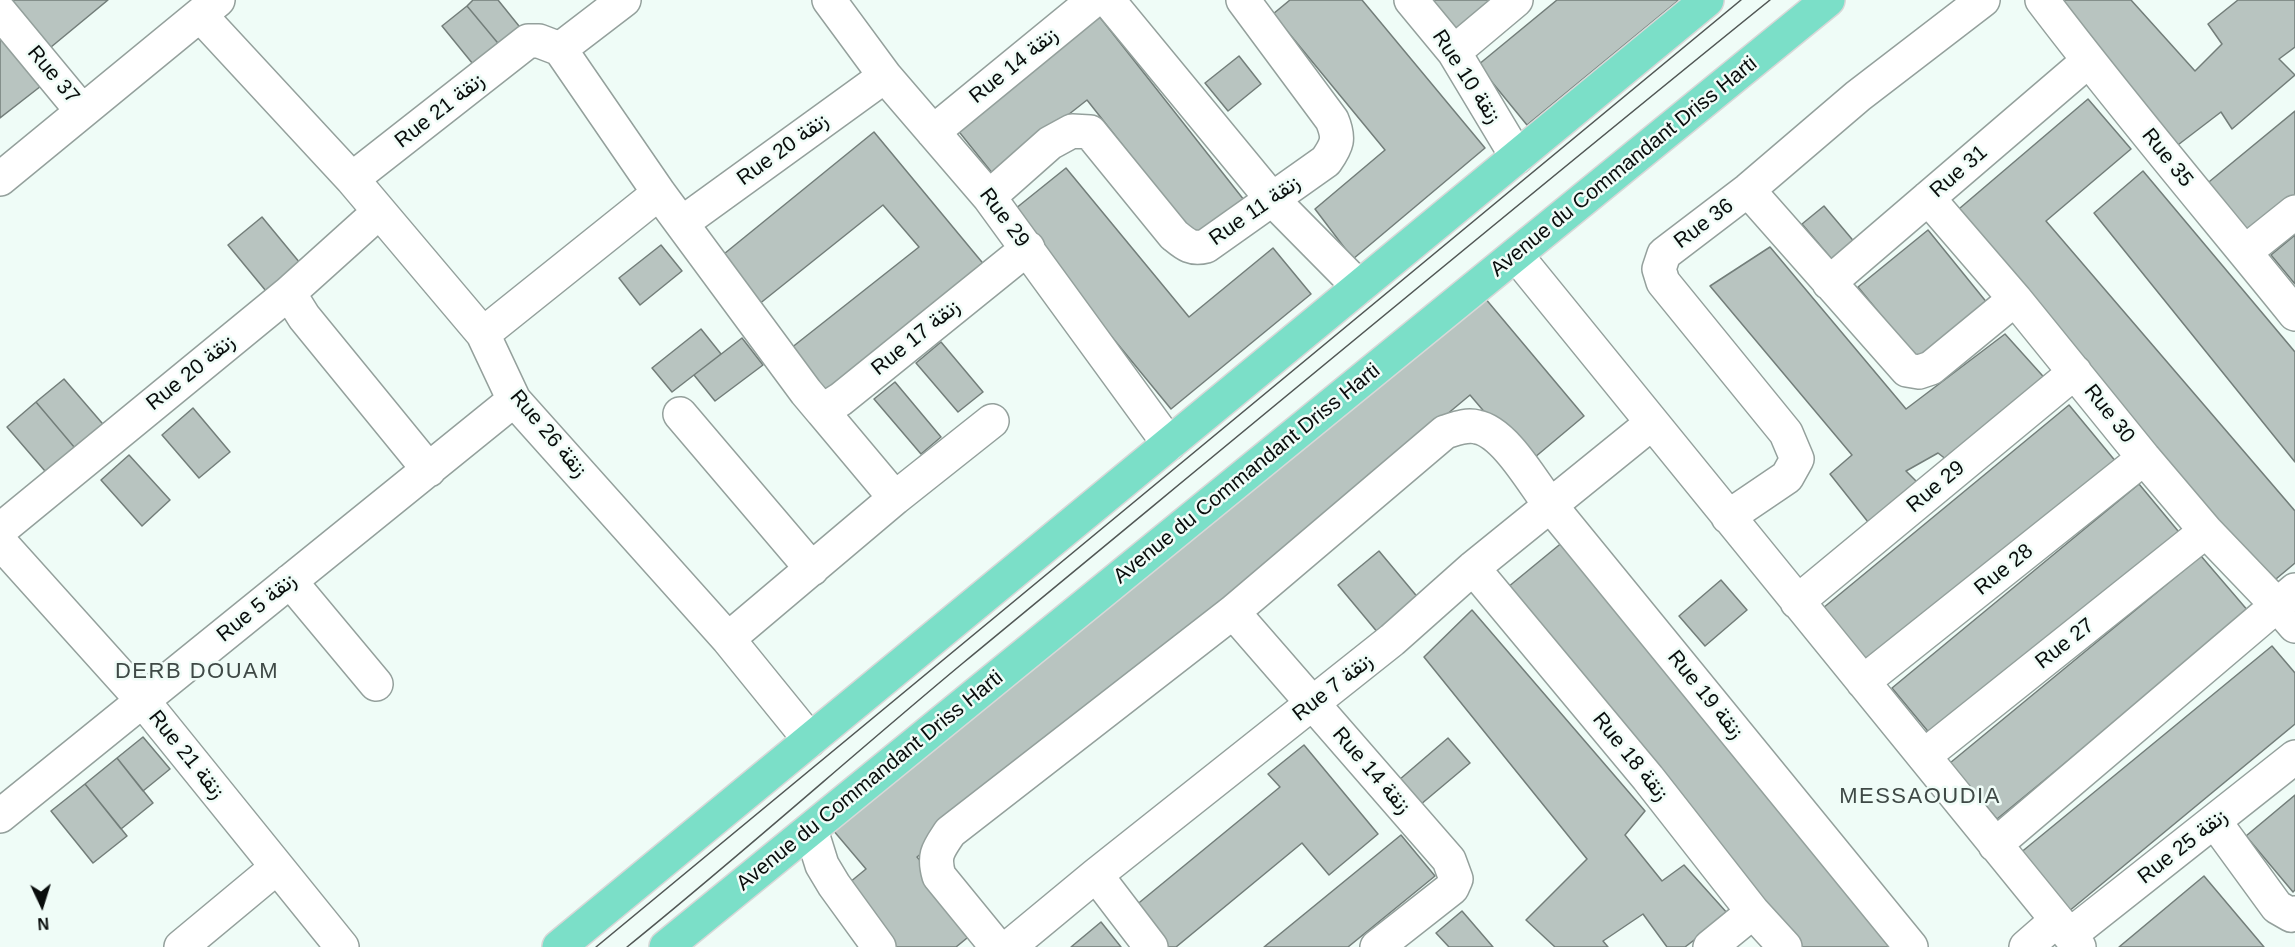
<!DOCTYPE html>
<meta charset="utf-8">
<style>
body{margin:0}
#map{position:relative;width:2295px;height:947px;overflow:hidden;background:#effcf7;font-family:Arial,sans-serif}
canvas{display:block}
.north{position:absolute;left:12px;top:875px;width:60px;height:60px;-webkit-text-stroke:4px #effcf7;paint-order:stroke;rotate:176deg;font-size:16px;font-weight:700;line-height:24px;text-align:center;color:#090d0c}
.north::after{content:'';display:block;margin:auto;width:21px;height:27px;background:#090d0c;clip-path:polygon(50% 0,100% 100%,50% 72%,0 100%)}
</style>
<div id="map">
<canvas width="2295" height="947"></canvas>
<div class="north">N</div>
</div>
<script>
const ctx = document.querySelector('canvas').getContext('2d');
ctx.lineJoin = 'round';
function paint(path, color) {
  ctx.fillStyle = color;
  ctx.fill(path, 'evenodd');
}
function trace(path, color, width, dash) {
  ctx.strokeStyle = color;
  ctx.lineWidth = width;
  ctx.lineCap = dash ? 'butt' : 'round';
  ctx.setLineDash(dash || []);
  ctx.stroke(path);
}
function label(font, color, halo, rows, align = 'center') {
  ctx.font = font + ' Arial,Vazirmatn,sans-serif';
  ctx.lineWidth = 5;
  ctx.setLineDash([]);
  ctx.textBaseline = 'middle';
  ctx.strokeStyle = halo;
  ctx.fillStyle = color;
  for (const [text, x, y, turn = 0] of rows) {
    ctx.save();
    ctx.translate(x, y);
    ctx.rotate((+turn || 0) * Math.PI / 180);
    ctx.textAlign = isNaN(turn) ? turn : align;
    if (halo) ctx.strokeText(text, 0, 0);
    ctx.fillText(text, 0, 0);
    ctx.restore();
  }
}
const building = new Path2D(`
 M1 0H108L45 52Z
 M473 0H498L523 31 502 48 467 6Z
 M1290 0H1362L1485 148 1353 259 1315 209 1385 150 1273 14Z
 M1413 0H1501L1449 43Z
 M1557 0H1679L1527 125 1478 65Z
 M2049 0H2131L2195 71 2222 44 2208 24 2238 0H2295V47L2279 59 2295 75 2232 129 2221 112 2170 151Z
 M467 6 502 48 477 69 442 26Z
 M1095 11 1244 200 1196 238 1087 100 993 174 952 123Z
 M0 35 41 86 0 118Z
 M1239 56 1261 84 1228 111 1205 83Z
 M2088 99 2131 149 2046 221 2295 511V563L2270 584 1953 214Z
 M2295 111V201L2248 240 2204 186Z
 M874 132 986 267 820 403 781 356 919 247 883 205 758 305 719 258Z
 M1066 168 1189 317 1273 248 1311 294 1171 409 1010 213Z
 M2143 171 2295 352V462L2094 213Z
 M1824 206 1862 251 1841 270 1802 224Z
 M262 217 300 263 266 291 228 245Z
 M1928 230 1988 304 1918 360 1858 287Z
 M2295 235V284L2271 255Z
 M661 245 682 271 640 305 619 278Z
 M1770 247 1906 409 2005 334 2050 384 1952 464 1938 453 1906 471 1924 489 1872 527 1830 474 1852 455 1710 286Z
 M1479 291 1584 416 1528 463 1470 395 917 857 978 929 956 947H894L844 887 866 869 833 830Z
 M701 329 721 354 672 392 652 368Z
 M742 338 763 365 715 401 694 375Z
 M941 342 983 392 958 412 916 363Z
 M64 379 108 430 80 454 36 402Z
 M895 382 941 437 921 454 874 399Z
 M36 402 80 454 51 478 7 427Z
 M2069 405 2117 463 1865 671 1817 613Z
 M193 408 230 452 199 478 162 435Z
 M129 455 170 500 142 526 101 480Z
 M2139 484 2183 537 1936 741 1892 688Z
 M1564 541 1900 947H1796L1502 592Z
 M1379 551 1425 606 1384 640 1338 585Z
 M2201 556 2249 612 1997 819 1950 763Z
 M1721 580 1747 610 1705 646 1679 616Z
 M1472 610 1645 811 1625 835 1662 881 1684 865 1728 914 1685 947H1667L1643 914 1603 941 1608 947H1555L1526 920 1587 859 1424 657Z
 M2272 646 2295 673V724L2068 912 2019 854Z
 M143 737 170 769 143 791 117 758Z
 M1448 738 1470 763 1420 805 1399 780Z
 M1304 745 1378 834 1329 875 1302 843 1176 947H1159L1129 911 1280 787 1268 774Z
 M117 758 153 803 121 829 85 784Z
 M85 784 127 836 93 863 51 811Z
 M2295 795V890L2293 892 2246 836Z
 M1401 835 1435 876 1348 947H1264Z
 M2204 876 2264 947H2119Z
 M1462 911 1493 947H1449L1436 933Z
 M1101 922 1121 947H1071Z`);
paint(building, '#b8c4c0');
trace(building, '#737e7a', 1.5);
const minor = new Path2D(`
 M829 0 885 76 989 197 1169 444
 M1108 0 1272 199 1359 287
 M1411 0 1454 52 1517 157
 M2042 0C2123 107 2210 209 2295 314
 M0 12 82 111
 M200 15 352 179 483 334 514 400 728 639 810 740
 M560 49 624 0
 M1454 52 1516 0
 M933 132 1094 0
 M0 179 218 0
 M352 179 528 41H539L560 49 659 193 806 392 822 411 841 399 1028 248
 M1748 190 1907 370 1919 372 1931 368 2015 299
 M989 197 1050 143 1072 131 1090 132 1174 235C1185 244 1191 250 1206 246L1326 161C1337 145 1340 139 1332 120L1243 0
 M1928 198 2015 299 2144 458 2206 531 2277 605 2295 626
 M682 223 885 76
 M2245 252 2295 212
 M1516 255 2079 947
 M1829 283 2088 61
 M289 293 304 317 429 470
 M483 334 659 193
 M822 411 895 498
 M680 414 812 569
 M1728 517 1787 477 1797 459 1786 433 1663 282 1659 269 1664 254 1748 190 1858 96 1983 0
 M0 530 289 293 379 212
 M0 542 143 701 342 947
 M1473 568 1648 778 1753 912 1785 947
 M290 581 376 684
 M1797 602 2075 372
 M1233 612 1449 860 1456 879 1452 888 1377 947
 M728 639 895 498 992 421
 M1863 682 2144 458
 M1924 756 2206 531
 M0 816 514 400
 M2215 822 2277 907 2291 915 2295 913
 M811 830 822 865 834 885 879 947
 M1995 845 2295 590
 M1096 875 1151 947
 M2070 935 2295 757
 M181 947 276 868
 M997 947 939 876C933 855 938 850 950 832L1233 612 1445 432C1455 429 1466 424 1477 427 1505 432 1533 483 1550 505L1911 947
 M1009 947 1096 875 1392 640 1473 568 1652 423
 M1710 947 1753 912
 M2026 947 2057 920`);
const major = new Path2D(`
 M559 947 1707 0
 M666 947 1828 0`);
trace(minor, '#94a09c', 36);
trace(major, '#d8d8d8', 36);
trace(minor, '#fff', 33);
trace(major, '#7bdfc8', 33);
trace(new Path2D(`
 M596 947 1741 0
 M627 947C741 855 850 757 963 663 1231 442 1499 219 1770 0`), '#515755', 1.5);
label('21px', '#090d0c', '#effcf7', [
 ["Rue 14 زنقة",1014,66,-39],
 ["Rue 37",53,75,50],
 ["Rue 10 زنقة",1466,77,57],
 ["Rue 21 زنقة",440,111,-38],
 ["Rue 20 زنقة",783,150,-36],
 ["Rue 35",2167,158,51],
 ["Avenue du Commandant Driss Harti",1624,167,-39],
 ["Rue 31",1959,172,-41],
 ["Rue 11 زنقة",1255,211,-35],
 ["Rue 29",1004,218,53],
 ["Rue 36",1704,224,-37],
 ["Rue 17 زنقة",916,338,-39],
 ["Rue 20 زنقة",191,373,-39],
 ["Rue 30",2109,414,52],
 ["Rue 26 زنقة",548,434,50],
 ["Avenue du Commandant Driss Harti",1247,474,-39],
 ["Rue 29",1936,487,-40],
 ["Rue 28",2004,570,-39],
 ["Rue 5 زنقة",257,608,-39],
 ["Rue 27",2065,644,-38],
 ["Rue 7 زنقة",1333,688,-38],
 ["Rue 19 زنقة",1705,695,51],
 ["Rue 21 زنقة",186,755,51],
 ["Rue 18 زنقة",1630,757,51],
 ["Rue 14 زنقة",1371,771,49],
 ["Avenue du Commandant Driss Harti",870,781,-39],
 ["Rue 25 زنقة",2183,847,-38]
]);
ctx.letterSpacing = '1.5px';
label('22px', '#3f4946', '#effcf7', [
 ["DERB DOUAM",197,672],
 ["MESSAOUDIA",1920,797]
]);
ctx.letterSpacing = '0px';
</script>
